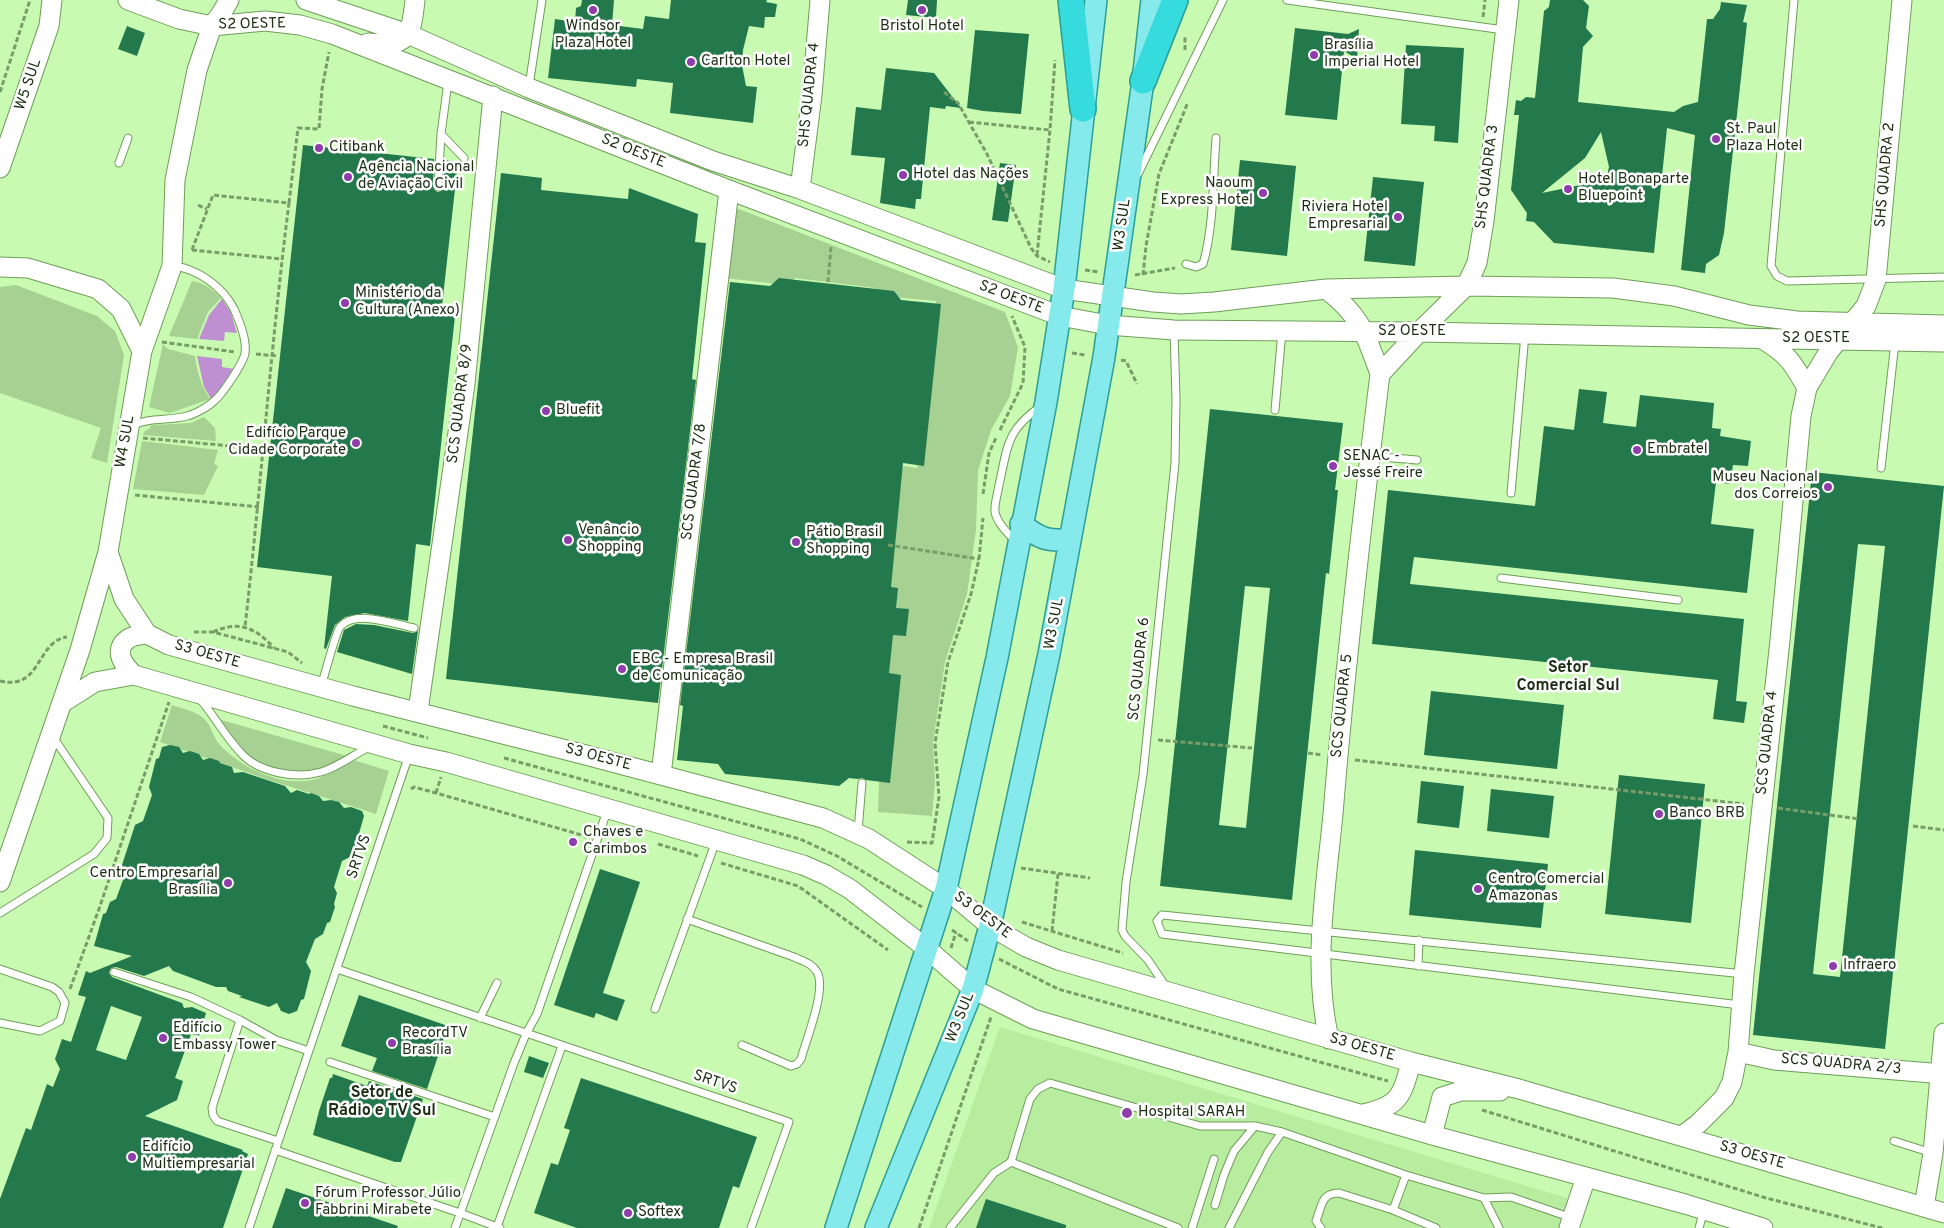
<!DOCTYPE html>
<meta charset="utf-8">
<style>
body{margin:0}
canvas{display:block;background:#c8fab1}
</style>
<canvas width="1944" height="1228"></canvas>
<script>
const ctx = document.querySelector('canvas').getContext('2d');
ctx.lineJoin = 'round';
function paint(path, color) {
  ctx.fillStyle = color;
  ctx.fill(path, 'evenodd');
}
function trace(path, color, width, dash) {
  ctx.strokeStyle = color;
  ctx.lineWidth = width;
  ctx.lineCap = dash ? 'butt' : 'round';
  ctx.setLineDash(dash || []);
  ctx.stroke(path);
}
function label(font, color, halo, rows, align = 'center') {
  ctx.font = font + ' Overpass,sans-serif';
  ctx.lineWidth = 5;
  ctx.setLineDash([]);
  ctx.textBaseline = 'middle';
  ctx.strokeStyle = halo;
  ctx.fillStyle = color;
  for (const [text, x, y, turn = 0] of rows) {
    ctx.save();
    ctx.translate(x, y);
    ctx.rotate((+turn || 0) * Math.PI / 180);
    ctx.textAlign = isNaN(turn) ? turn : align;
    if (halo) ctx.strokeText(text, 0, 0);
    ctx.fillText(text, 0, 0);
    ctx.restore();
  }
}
paint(new Path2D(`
 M1000 1027 1570 1199 1559 1228H929Z`), '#b8ec9f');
paint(new Path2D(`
 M731 206 1005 312 1018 347 1010 396 991 430 978 471 976 530 967 594 945 662 933 742 935 783 932 816 878 812 879 784 890 680 872 662 895 476 904 466 917 468 936 301 883 296 875 288 795 278 787 285 724 278Z
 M192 281C205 283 212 289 221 298L208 312 197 339 169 336Z
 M16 285 97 316 115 331 124 355 107 463 91 458 101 428 0 393V287Z
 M163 344 168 349 195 356C197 372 201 385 210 399L170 413 149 407Z
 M204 417 215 428 216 441 143 435 144 432 150 428 151 425 191 423Z
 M142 441 218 450 214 464 218 466 204 495 133 489Z
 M172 705C186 710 203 712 210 727 213 733 215 739 219 744 241 768 282 788 316 779 329 775 342 767 353 760L389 771 376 814 269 780 160 742Z
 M218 719 347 756C321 770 302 777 272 768 267 766 259 764 254 761 239 751 229 733 218 719Z`), '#a7d193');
paint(new Path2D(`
 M222 299 231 313 237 333 225 332 224 341 199 339 209 315Z
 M197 356 222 359V367L234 369 229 378 211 399 204 387Z`), '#bf90d1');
paint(new Path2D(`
 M582 0H614L612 25 643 29 645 16 669 19 671 0H767L766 2 777 4 775 17H765L764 28 749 26 743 50 742 65 746 86 757 87 753 123 670 113 673 83 637 79 636 87 548 78 555 19 575 22 576 8 581 6Z
 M908 0H937L936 18 906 15Z
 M1550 0H1583L1589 6 1586 28 1593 36 1583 47 1578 102 1674 112 1683 106 1698 102 1707 19H1713L1720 9 1721 2 1747 5 1743 22 1747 23 1724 233 1719 255 1706 264 1705 273 1681 270 1695 135 1667 128 1654 253 1554 243 1534 222 1526 221 1527 213 1511 190 1519 115H1514L1516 100 1521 101 1526 97 1535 98 1544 11 1549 7ZM1601 132 1609 167 1607 176 1600 181 1542 193 1585 158Z
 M127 26 145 33 137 56 118 49Z
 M1295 28 1348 34 1359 29 1357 59 1344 51 1337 120 1285 115Z
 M975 30 1029 34 1021 114 983 111 967 108Z
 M1406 45 1464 48 1458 143 1434 141 1435 126 1401 124Z
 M886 68 934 73 961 108 946 106 945 109 930 107 921 199H916L915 209 880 203 885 158 851 155 856 107 881 110Z
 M303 145 434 159 433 187 437 192 441 191 443 188 445 160 458 162 441 315 455 316 430 546 416 544 408 621 365 613 345 617 335 625 326 649 324 648 332 576 257 567Z
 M1240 160 1296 166 1287 256 1231 250Z
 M1000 163 1016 165 1008 222 992 220Z
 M501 173 542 178 541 190 628 199 629 188 698 214 695 242 706 243 692 379 696 380 658 703 446 679Z
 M1373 177 1424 182 1415 266 1364 261Z
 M779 278 894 291 901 300 941 304 924 466 903 463 891 587 898 588 896 608 909 609 906 636 893 635 889 673 901 675 890 783 866 780 862 778 858 779 849 778 839 786 796 781 725 774 718 764 677 760 683 706 680 705 730 282 770 286Z
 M1579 389 1607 392 1603 423 1636 427 1640 395 1714 403 1712 428 1721 429 1720 436 1751 441 1748 466 1733 465 1730 484 1716 482 1711 524 1754 529 1747 593 1414 557 1410 584 1744 619 1736 701 1747 702 1744 723 1713 719 1718 680 1372 644 1388 490 1535 506 1544 426 1574 430Z
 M1210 409 1343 423 1335 490H1338L1329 574 1326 573 1292 900 1160 886ZM1245 586 1270 588 1246 828 1219 825Z
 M1812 472 1944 486 1885 1049 1753 1035ZM1858 544 1885 546 1840 977 1813 974Z
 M356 624 374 625 413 633 418 631 412 674 337 652 344 630Z
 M1431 691 1564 705 1557 769 1424 755Z
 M170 745 179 747 183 753 190 751 199 754 203 760 210 758 219 761 220 763 232 767 234 773 243 772 285 786 291 793 297 790 309 794 311 793 319 796 323 801 331 800 339 802 344 808 351 807 362 811 364 816 356 844 354 846 350 857 342 861 334 887 337 893 334 904 335 907 330 922 327 923 323 934 315 939 306 962 311 971 304 999 301 1000 297 1011 289 1014 281 1011 277 1003 269 1007 239 997 242 996 228 991 226 987H216L173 971 169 966 144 976 116 967 111 968 109 973 112 977 182 1003 184 1008 192 1007 206 1013 199 1036 191 1034 175 1078 183 1081 177 1100 145 1116 243 1150 242 1151 248 1154 223 1228H0V1199L26 1128 31 1130 47 1084 53 1087 60 1069 55 1059 62 1039 71 1042 86 997 78 995 86 971 90 973 132 956 94 946 103 914 106 913 110 902 116 899 126 872 122 865 135 825 143 821 152 795 149 787 156 759 159 758 162 747ZM111 1006 142 1017 126 1060 96 1050Z
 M1619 775 1705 784 1691 923 1605 914Z
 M1421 781 1464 786 1459 828 1417 823Z
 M1491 789 1554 796 1549 838 1487 831Z
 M1415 850 1548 864 1541 928 1409 915Z
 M600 869 640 882 603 993 625 1000 617 1021 596 1013 594 1018 554 1005Z
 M359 995 448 1026 427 1089 372 1071 377 1058 341 1046Z
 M529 1056 549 1063 543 1078 524 1072Z
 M333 1074 367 1086 369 1081 423 1099 401 1162H395L313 1135 319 1111 330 1078H332Z
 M581 1078 757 1137 739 1188 733 1186 719 1228H577L534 1213 551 1163 558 1165 570 1130 564 1128Z
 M286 1188 398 1226 397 1228H272Z
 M986 1199 1066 1225V1228H976Z`), '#23794c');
const lane = new Path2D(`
 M1287 0 1504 30
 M1794 0 1771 266 1777 276 1787 281 1944 277
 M529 86 542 0
 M441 134 464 158
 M119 163 128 138
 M1138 174 1223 0
 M438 187 441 134 448 82
 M1186 264 1196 267 1203 264C1214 227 1213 177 1216 138
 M1275 410 1282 331
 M131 426C149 417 168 421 187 416 195 414 208 407 214 401 222 395 244 362 245 353 247 340 239 320 234 309 223 287 198 269 174 266
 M1370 456 1417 460
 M1881 468 1895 342
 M1511 493 1525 334
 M1015 541C1007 532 997 523 995 512 994 504 998 493 999 485 1008 445 1006 431 1041 406
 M1501 578 1678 600
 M321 686C325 675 335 634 340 627 355 609 394 624 414 628
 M201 700C214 716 225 736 240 752 258 773 296 779 321 772 338 767 353 755 369 747
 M858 831 862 783
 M0 913 94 854 107 838 108 818 53 737
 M687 919 794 957C802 961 812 963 817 972 827 989 806 1040 801 1059L797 1064 791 1066 742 1045
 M1418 966 1419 940
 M0 969 52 987 59 992 65 1003 60 1021 40 1031 0 1023
 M337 969 789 1122 751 1228
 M114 972 191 997 240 1020
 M1166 987 1148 960 1125 936 1122 930 1126 882 1143 775 1175 463 1176 399 1174 331
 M1740 1005 1162 934 1157 921 1162 915 1744 974
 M655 1009 716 841
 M480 1018 497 983
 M330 1062 495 1117
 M278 1141 217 1121 213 1115 212 1108 240 1020 276 1040 309 1051
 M1894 1141 1932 1153
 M275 1150 460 1213 500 1228
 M1011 1162 1178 1228
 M1406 1175 1393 1210 1436 1228
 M1484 1198 1499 1228
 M1215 1205 1224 1175 1234 1151 1255 1126
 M497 1227 562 1046
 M249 1228 409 755
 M455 1228 514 1063 526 1034 537 1014 607 811
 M950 1228 994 1173 1011 1162 1030 1099 1038 1089 1050 1083 1200 1126H1255L1282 1132 1406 1175 1484 1198 1511 1197 1572 1218
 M1192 1228 1214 1159
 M1229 1228 1268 1152 1282 1132
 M1321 1228 1316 1221C1322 1206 1321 1193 1339 1193L1393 1210
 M1699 1228 1704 1210`);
const secondary = new Path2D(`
 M128 0 179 19 212 26 265 21 300 25 332 34 729 190 1060 316 1108 325 1174 330 1419 332 1944 342
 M306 0 408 34 529 88 713 161 800 189 1064 289 1153 302 1181 304 1214 302 1326 289 1466 286 1613 288 1674 296 1749 315 1797 321 1944 325
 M368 43C408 46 411 39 415 0
 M0 168 49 26 52 0
 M800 189 812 95 820 0
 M0 267 28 268 98 289 121 309 142 351
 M1326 289C1361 316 1366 335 1380 374 1362 520 1345 667 1333 814 1326 888 1312 965 1329 1039
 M1762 339C1788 354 1793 363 1807 388
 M1380 374 1419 332 1466 286 1477 263 1484 221 1509 0
 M108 552 124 599 147 634 169 645 353 696 582 754 823 818 869 839 946 889 990 926 1026 947 1058 960 1411 1062 1519 1089 1944 1213
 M134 675C124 666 112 650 128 639 133 635 141 635 147 634
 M62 703 95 682 134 675 409 754 446 762 803 865 826 875 850 889 926 948 973 989 1033 1019 1432 1135 1685 1204 1763 1228
 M418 711 465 384 493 96
 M661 775 729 190
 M0 882 80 650 108 552 142 351 172 266 175 180 197 70 212 26 221 14 229 0
 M1738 1052 1774 1060 1944 1074
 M1363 1114C1399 1106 1402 1097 1411 1062
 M1432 1135 1442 1097 1461 1091H1500
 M1682 1136 1698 1124 1724 1098 1732 1082 1738 1052 1744 974 1780 640 1801 416 1807 388 1829 351 1866 306 1876 280 1902 0
 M1924 1207 1933 1153 1944 1033
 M1569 1228 1586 1177`);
const primary = new Path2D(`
 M1021 524C1040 539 1047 541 1070 540
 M836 1228 946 889 997 658 1046 402 1064 289 1096 0
 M876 1228 973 989 990 926 1049 654 1104 357 1143 81 1152 0`);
const highway = new Path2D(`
 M1071 0 1083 109
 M1143 81 1175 0`);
trace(lane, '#709e59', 9);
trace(secondary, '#709e59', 21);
trace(primary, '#2c9e96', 24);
trace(highway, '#2c9e96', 28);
trace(new Path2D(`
 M1483 17 1485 0
 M1185 50V36
 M0 92 30 0
 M944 92 958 103 987 154 1031 248 1037 256 1050 262
 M969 122 1050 130
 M289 203 298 128 319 129 322 89 329 52
 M198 205 207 209
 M192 250 213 195 289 203C271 344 261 486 245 627
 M192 250 282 259
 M1037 255 1050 130 1055 60
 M1085 270 1099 272
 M1135 275 1175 268
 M1143 275 1146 246 1159 174 1188 102
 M828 282 831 247
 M162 342 235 352
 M1072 353 1085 355
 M256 354 278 356
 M1121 360 1126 361 1137 384
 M1000 430 1023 383 1025 347 1012 316
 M143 438 264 449
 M983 494 989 453 996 438
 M135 495 259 507
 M888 545 979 559
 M194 632H213L288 652 302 663
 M213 632C239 620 256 628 274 648
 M0 681C42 691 36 641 67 637
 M383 726 428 738
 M1158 740 1252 748
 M1308 753 1322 755
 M504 758 800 839 837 856 922 907
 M1355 760 1744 804
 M411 789 414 787 436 793 585 836 586 838
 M436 793 441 777
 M1778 808 1859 819
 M1913 826 1944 830
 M907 842 932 843 939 797 935 743 948 662 971 594 979 559 983 518
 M658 844 698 856
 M721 863 798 886 888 950
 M1021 868 1090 878
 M1022 922 1123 953
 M952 930 968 941
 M1052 931 1058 874
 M951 948 956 932
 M999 959 1058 989 1388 1081
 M70 989 99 909 169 702
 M1482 1110 1766 1198 1882 1228
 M919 1228 991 1017`), '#799d68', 3, [5, 2.5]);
trace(lane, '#fff', 7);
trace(secondary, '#fff', 19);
trace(primary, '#86e9eb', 21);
trace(highway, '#35dbdd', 25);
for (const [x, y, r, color] of [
 [593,10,5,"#8f3dac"],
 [922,10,5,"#8f3dac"],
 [1314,55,5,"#8f3dac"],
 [691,62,5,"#8f3dac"],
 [1716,139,5,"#8f3dac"],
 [319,148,5,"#8f3dac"],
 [903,175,5,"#8f3dac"],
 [348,177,5,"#8f3dac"],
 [1568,189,5,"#8f3dac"],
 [1263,193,5,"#8f3dac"],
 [1398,217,5,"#8f3dac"],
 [345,303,5,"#8f3dac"],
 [546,411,5,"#8f3dac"],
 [356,443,5,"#8f3dac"],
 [1637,450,5,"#8f3dac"],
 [1333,466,5,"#8f3dac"],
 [1828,487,5,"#8f3dac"],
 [568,540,5,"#8f3dac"],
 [796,542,5,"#8f3dac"],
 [622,669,5,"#8f3dac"],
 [1659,814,5,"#8f3dac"],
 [573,842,5,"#8f3dac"],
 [228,883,5,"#8f3dac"],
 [1478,889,5,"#8f3dac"],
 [1833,966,5,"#8f3dac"],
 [163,1038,5,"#8f3dac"],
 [392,1043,5,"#8f3dac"],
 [1127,1113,6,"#8f3dac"],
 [132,1157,5,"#8f3dac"],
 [305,1203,5,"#8f3dac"],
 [628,1213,5,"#8f3dac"]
]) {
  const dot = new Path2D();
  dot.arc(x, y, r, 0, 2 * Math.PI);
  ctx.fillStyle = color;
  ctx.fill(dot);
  trace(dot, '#fff', 2);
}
label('15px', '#1c2e12', '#fff', [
 ["S2 OESTE",252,25,-1],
 ["W5 SUL",29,85,-71],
 ["SHS QUADRA 4",810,95,-84],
 ["S2 OESTE",633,152,22],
 ["SHS QUADRA 2",1886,175,-85],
 ["SHS QUADRA 3",1488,177,-83],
 ["W3 SUL",1123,225,-82],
 ["S2 OESTE",1011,298,21],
 ["S2 OESTE",1412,332],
 ["S2 OESTE",1816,339],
 ["SCS QUADRA 8/9",461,404,-83],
 ["W4 SUL",126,442,-80],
 ["SCS QUADRA 7/8",695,482,-83],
 ["W3 SUL",1055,624,-79],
 ["S3 OESTE",207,655,16],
 ["SCS QUADRA 6",1140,669,-84],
 ["SCS QUADRA 5",1343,706,-84],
 ["SCS QUADRA 4",1768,743,-84],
 ["S3 OESTE",598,758,15],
 ["SRTVS",360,857,-71],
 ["S3 OESTE",982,916,37],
 ["W3 SUL",961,1018,-68],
 ["S3 OESTE",1362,1048,16],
 ["SCS QUADRA 2/3",1841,1065,5],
 ["SRTVS",715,1083,19],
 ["S3 OESTE",1752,1156,16]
]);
label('15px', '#1c2e12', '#fff', [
 ["Windsor",593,27,"center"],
 ["Plaza Hotel",593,44,"center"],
 ["Bristol Hotel",922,27,"center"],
 ["Brasília",1324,46],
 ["Imperial Hotel",1324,63],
 ["Carlton Hotel",701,62],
 ["St. Paul",1726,130],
 ["Plaza Hotel",1726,147],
 ["Citibank",329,148],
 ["Agência Nacional",358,168],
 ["de Aviação Civil",358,185],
 ["Hotel das Nações",913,175],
 ["Hotel Bonaparte",1578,180],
 ["Bluepoint",1578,197],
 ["Naoum",1253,184,"right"],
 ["Express Hotel",1253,201,"right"],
 ["Riviera Hotel",1388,208,"right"],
 ["Empresarial",1388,225,"right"],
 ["Ministério da",355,294],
 ["Cultura (Anexo)",355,311],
 ["Bluefit",556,411],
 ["Edifício Parque",346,434,"right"],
 ["Cidade Corporate",346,451,"right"],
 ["Embratel",1647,450],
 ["SENAC -",1343,457],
 ["Jessé Freire",1343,474],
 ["Museu Nacional",1818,478,"right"],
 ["dos Correios",1818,495,"right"],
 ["Venâncio",578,531],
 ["Shopping",578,548],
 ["Pátio Brasil",806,533],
 ["Shopping",806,550],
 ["EBC - Empresa Brasil",632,660],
 ["de Comunicação",632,677],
 ["Banco BRB",1669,814],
 ["Chaves e",583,833],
 ["Carimbos",583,850],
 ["Centro Empresarial",218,874,"right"],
 ["Brasília",218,891,"right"],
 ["Centro Comercial",1488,880],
 ["Amazonas",1488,897],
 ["Infraero",1843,966],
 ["Edifício",173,1029],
 ["Embassy Tower",173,1046],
 ["RecordTV",402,1034],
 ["Brasília",402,1051],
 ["Hospital SARAH",1138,1113],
 ["Edifício",142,1148],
 ["Multiempresarial",142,1165],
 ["Fórum Professor Júlio",315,1194],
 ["Fabbrini Mirabete",315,1211],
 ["Softex",638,1213]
], 'left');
label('bold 16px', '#1c2e12', '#fff', [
 ["Setor",1568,669],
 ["Comercial Sul",1568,687],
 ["Setor de",382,1094],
 ["Rádio e TV Sul",382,1112]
]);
</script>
